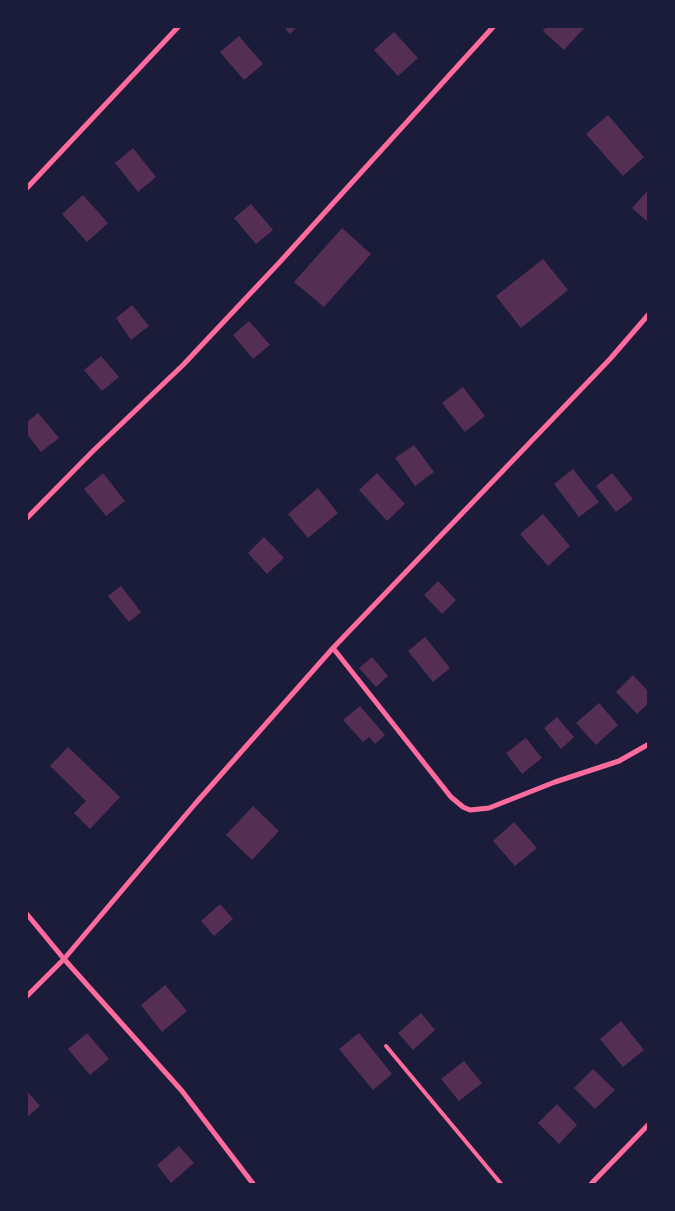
<!DOCTYPE html>
<style>
body{margin:0}
#map{position:relative;width:675px;height:1211px;overflow:hidden;background:#1b1b3a;font-family:Mulish,sans-serif}
canvas{display:block}
.frame{position:absolute;inset:0;border:28px solid #1b1b3a;pointer-events:none}
</style>
<div id="map">
<canvas width="675" height="1211"></canvas>
<div class="frame"></div>
</div>
<script>
const ctx = document.querySelector('canvas').getContext('2d');
ctx.lineJoin = 'round';
function paint(path, color) {
  ctx.fillStyle = color;
  ctx.fill(path, 'evenodd');
}
function trace(path, color, width, dash) {
  ctx.strokeStyle = color;
  ctx.lineWidth = width;
  ctx.lineCap = dash ? 'butt' : 'round';
  ctx.setLineDash(dash || []);
  ctx.stroke(path);
}
paint(new Path2D(`
 M283 26H298L290 34Z
 M547 26H583L584 28 564 50 543 31Z
 M394 32 418 58 398 76 374 50Z
 M239 36 263 64 244 80 220 52Z
 M608 115 644 157 623 176 586 134Z
 M133 148 156 177 138 192 115 163Z
 M649 189V223L632 208Z
 M83 195 108 223 87 242 62 214Z
 M251 204 273 230 256 244 234 218Z
 M342 228 371 254 324 307 294 282Z
 M543 259 568 290 521 328 496 296Z
 M132 305 149 326 131 340 116 318Z
 M249 321 270 345 253 359 233 335Z
 M101 356 119 377 102 391 84 370Z
 M463 387 485 416 465 432 442 403Z
 M38 413 59 438 41 452 26 433V423Z
 M414 445 434 472 415 486 395 458Z
 M573 469 599 502 579 517 554 484Z
 M103 473 125 501 106 516 84 489Z
 M377 473 405 504 387 521 359 490Z
 M612 473 633 499 616 512 596 486Z
 M318 488 338 513 308 538 288 514Z
 M543 514 570 546 548 566 520 534Z
 M264 537 284 558 267 574 248 553Z
 M438 581 456 600 442 614 424 595Z
 M121 586 141 612 129 622 108 596Z
 M425 637 450 668 433 682 408 651Z
 M372 657 388 676 376 687 359 668Z
 M633 675 649 692V703L637 714 616 692Z
 M599 703 618 725 596 745 576 723Z
 M360 706 385 735 375 744 369 737 363 742 343 720Z
 M557 717 574 737 561 749 544 728Z
 M526 738 542 758 522 774 506 753Z
 M68 747 120 797 90 829 74 813 86 801 50 766Z
 M253 806 279 831 252 860 226 835Z
 M514 822 537 848 515 866 493 841Z
 M220 904 233 919 214 936 201 921Z
 M165 985 187 1011 162 1032 141 1005Z
 M421 1013 435 1030 413 1050 398 1033Z
 M621 1021 644 1050 623 1067 600 1039Z
 M87 1033 109 1059 90 1075 68 1049Z
 M359 1033 392 1074 373 1090 339 1049Z
 M464 1061 482 1083 459 1101 441 1079Z
 M593 1069 615 1090 595 1109 574 1088Z
 M26 1090 40 1106 26 1118Z
 M557 1104 577 1125 559 1144 538 1123Z
 M179 1146 194 1163 171 1183 157 1165Z`), '#542f53');
trace(new Path2D(`
 M386 1046 502 1185`), '#ff6b9d', 4);
trace(new Path2D(`
 M26 189 179 26
 M26 519 94 450 183 365 278 264 494 26
 M333 648 451 797 463 807 470 810 489 808 555 782 619 761 649 744
 M26 913 64 959 182 1091 254 1185
 M26 997 64 959 195 804 333 648 610 359 649 314
 M590 1185 649 1124`), '#ff6b9d', 5);
</script>
